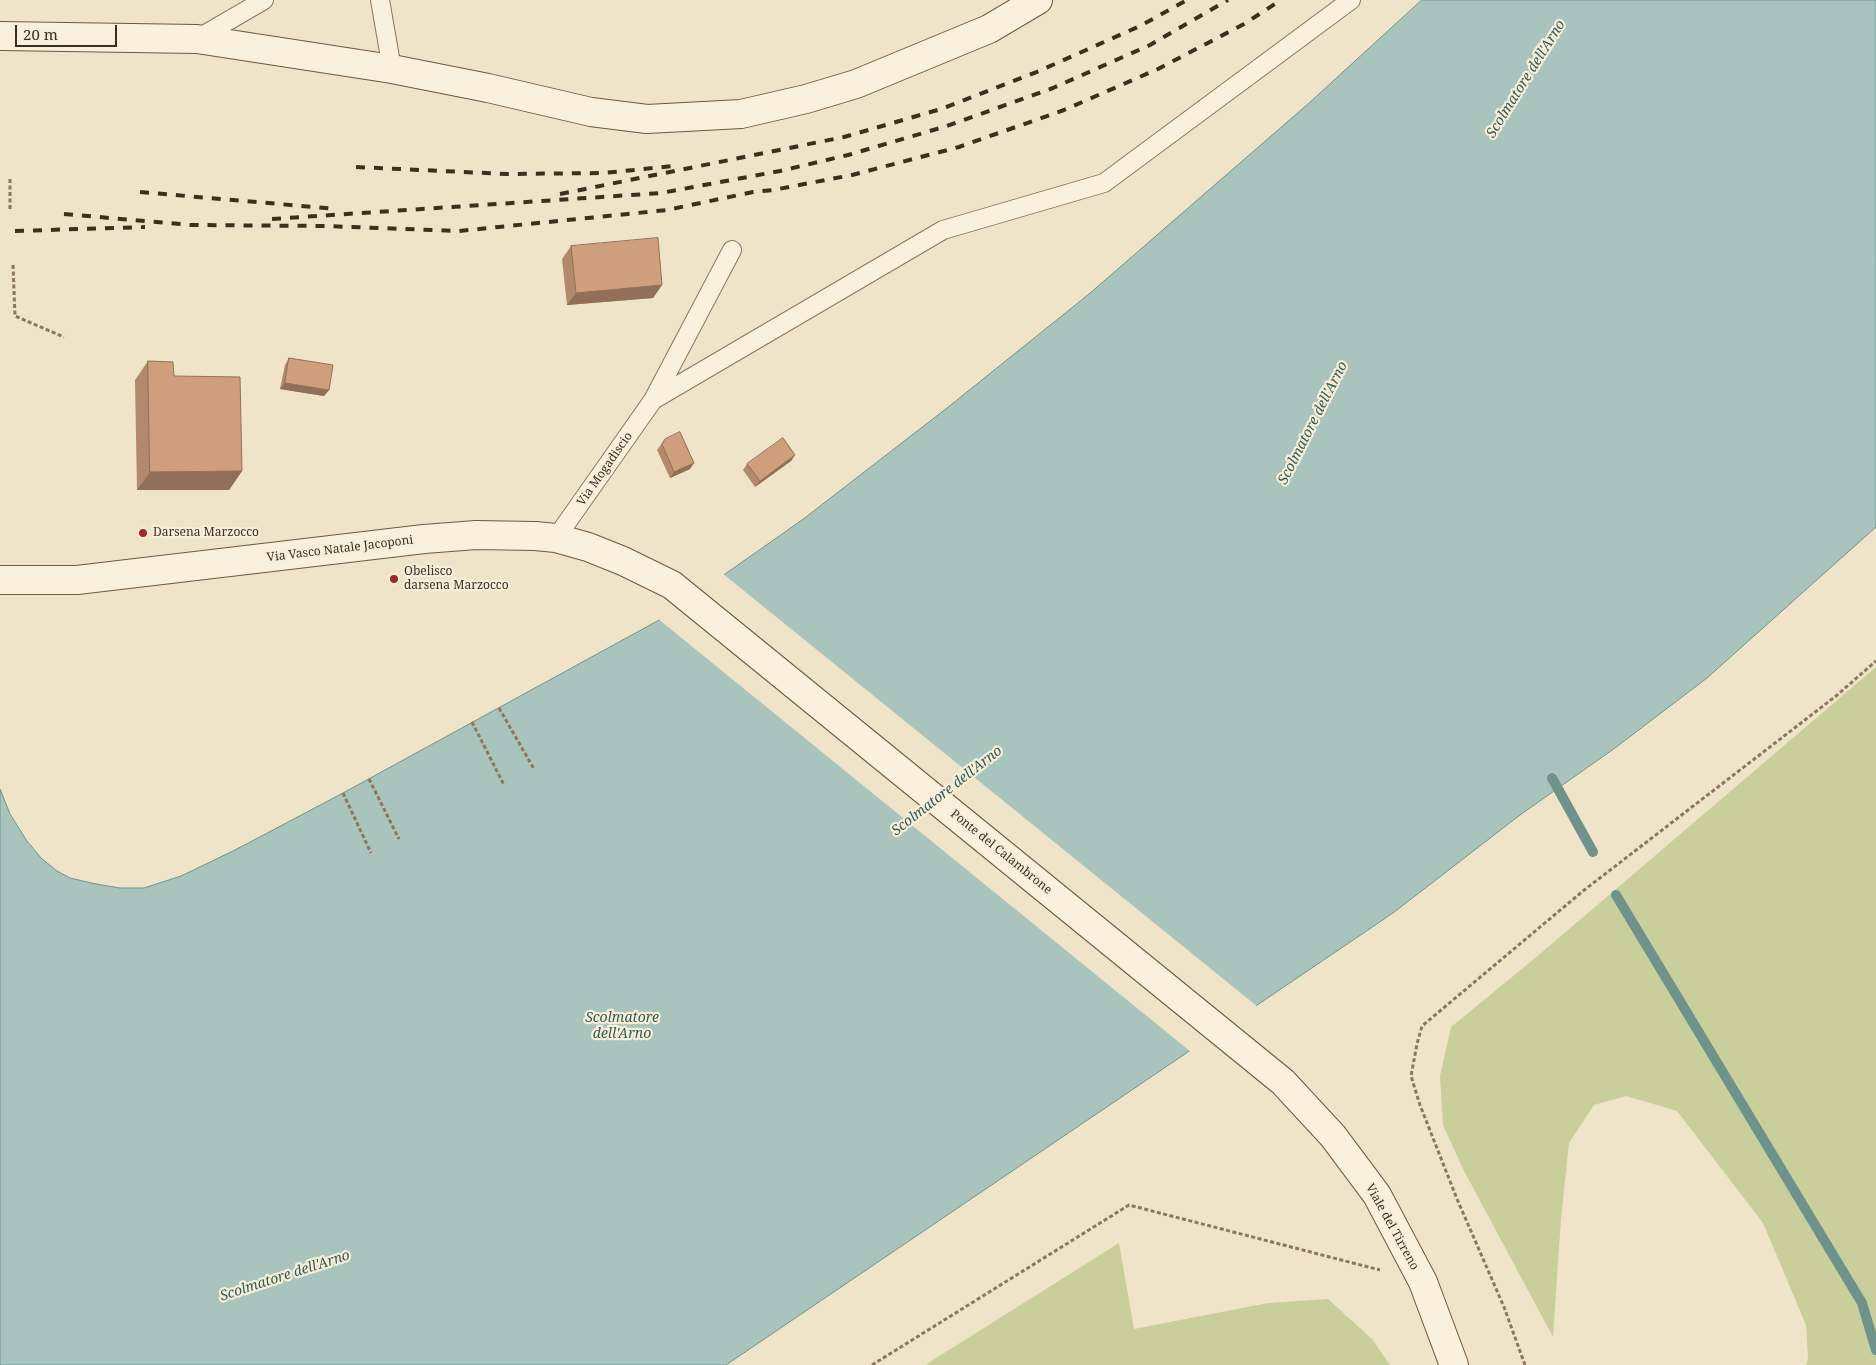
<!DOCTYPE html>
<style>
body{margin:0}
#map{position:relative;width:1876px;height:1365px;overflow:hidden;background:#f0e4c8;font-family:"Noto Serif",serif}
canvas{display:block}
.scale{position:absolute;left:15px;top:25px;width:102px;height:22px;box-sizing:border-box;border:2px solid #3d2e20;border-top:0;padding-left:6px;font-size:15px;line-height:18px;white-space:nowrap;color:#3d2e20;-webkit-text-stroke:4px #f7eed8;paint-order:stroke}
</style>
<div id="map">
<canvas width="1876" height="1365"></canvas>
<div class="scale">20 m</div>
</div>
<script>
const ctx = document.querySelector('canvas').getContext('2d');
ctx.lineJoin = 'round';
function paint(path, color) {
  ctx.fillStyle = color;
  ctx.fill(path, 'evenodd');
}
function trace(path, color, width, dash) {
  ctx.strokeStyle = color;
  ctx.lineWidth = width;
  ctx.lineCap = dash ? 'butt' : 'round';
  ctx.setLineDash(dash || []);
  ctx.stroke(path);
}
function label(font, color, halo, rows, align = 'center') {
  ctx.font = font + ' "Noto Serif",serif';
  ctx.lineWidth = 4.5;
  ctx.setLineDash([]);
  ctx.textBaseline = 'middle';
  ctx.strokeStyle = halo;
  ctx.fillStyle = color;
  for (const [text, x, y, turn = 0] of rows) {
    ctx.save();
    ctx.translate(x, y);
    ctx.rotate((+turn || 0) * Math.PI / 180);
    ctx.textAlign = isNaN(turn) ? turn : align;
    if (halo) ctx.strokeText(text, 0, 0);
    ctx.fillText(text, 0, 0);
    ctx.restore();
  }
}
paint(new Path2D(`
 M1876 667V1365H1806L1808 1358 1806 1325 1763 1223 1677 1111 1626 1096 1594 1105 1569 1143 1561 1219 1553 1337 1463 1169 1443 1125 1440 1076 1451 1027 1534 959Z
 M1119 1243 1134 1329 1268 1303 1328 1299 1372 1339 1390 1365H925Z`), '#c9cf9b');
const water = new Path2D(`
 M1422 0H1876V527L1707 678 1615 748 1520 815 1393 913 726 1365H0V789L10 814 27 841 41 858 57 871 70 878 96 884 120 888H144L181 876 235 850 343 793 661 619 802 520 947 408 1089 294 1308 104Z`);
paint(water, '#a9c4bc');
trace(water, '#6f938a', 1);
paint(new Path2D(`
 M722 573 1258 1007 1191 1052 657 618Z`), '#f0e4c8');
trace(new Path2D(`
 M1552 778 1593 852
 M1616 895 1862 1303 1876 1350`), '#6f938a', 10);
const lane = new Path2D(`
 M380 0 392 69
 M197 39 264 0
 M653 400 943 230 1104 183 1351 0
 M556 538 653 400 732 250`);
const secondary = new Path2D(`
 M0 36 197 39 392 69 488 88 591 112 647 119 741 114 806 99 856 84 989 29 1038 0
 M0 580H77L424 539 476 535 535 536 556 538 588 547 623 561 672 585 1283 1082 1333 1136 1377 1195 1423 1282 1454 1365`);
trace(lane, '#8d765c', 20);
trace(secondary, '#6f573f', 30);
trace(new Path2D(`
 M10 179V210
 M13 265 15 316 64 337
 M499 708 534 769
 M472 722 504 785
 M369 779 399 839
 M343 793 371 853
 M872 1365 1129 1205 1380 1270
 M1525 1365 1504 1307 1457 1199 1420 1105 1411 1076 1417 1044 1422 1026 1583 891 1836 696 1876 661`), '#8d765c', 3, [4, 2.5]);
trace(lane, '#faf1dc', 18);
trace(secondary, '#faf1dc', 28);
trace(new Path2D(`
 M356 167 507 174 604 173 673 166
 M140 192 337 209
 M560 194 844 137 941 109 1039 71 1140 26 1187 0
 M64 214 191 225 325 226 459 231 667 210 753 192 773 190 852 175 959 147 1064 110 1158 69 1244 24 1281 0
 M272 219 661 193 780 171 848 155 947 126 1053 88 1150 45 1228 0
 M15 231 145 227`), '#3d2e20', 4, [9, 9]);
paint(new Path2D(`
 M571 246 662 285 653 298 567 305 562 259Z
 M289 358 329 390 324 396 280 389 285 365Z
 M148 361 174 376 242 471 229 490H137L135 380Z
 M665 439 690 469 670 478 657 450Z
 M795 455 791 461 755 487 743 470 747 464Z`), '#b2896c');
paint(new Path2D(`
 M662 285 653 298 567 305 576 293Z
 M285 383 329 390 324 396 280 389Z
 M795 455 791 461 755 487 760 481Z
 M694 463 690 469 670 478 674 472Z
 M242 471 229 490H137L150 472Z`), '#916f58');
const building = new Path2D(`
 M658 238 662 285 576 293 571 246Z
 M289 358 333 365 329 390 285 383Z
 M148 361 173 362 174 376 240 377 242 471 150 472Z
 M680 432 694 463 674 472 662 444 665 439Z
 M783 438 795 455 760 481 747 464Z`);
paint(building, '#cf9f7d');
trace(building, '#916f58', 1);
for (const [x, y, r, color] of [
 [143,533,5,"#9e2a2b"],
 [394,579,5,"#9e2a2b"]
]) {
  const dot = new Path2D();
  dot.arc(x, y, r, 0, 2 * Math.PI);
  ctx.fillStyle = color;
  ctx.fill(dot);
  trace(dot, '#f7eed8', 2);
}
label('12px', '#3d2e20', '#f7eed8', [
 ["Via Mogadiscio",605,469,-55],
 ["Via Vasco Natale Jacoponi",340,549,-7],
 ["Ponte del Calambrone",1001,852,39],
 ["Viale del Tirreno",1392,1227,61]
]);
label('12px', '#3d2e20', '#f7eed8', [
 ["Darsena Marzocco",153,533],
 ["Obelisco",404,572],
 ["darsena Marzocco",404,586]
], 'left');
label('italic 14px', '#2f5d5a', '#f7eed8', [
 ["Scolmatore dell'Arno",1526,79,-58],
 ["Scolmatore dell'Arno",1313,423,-63],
 ["Scolmatore dell'Arno",947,791,-38],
 ["Scolmatore",622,1018],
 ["dell'Arno",622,1034],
 ["Scolmatore dell'Arno",285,1276,-18]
]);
</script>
